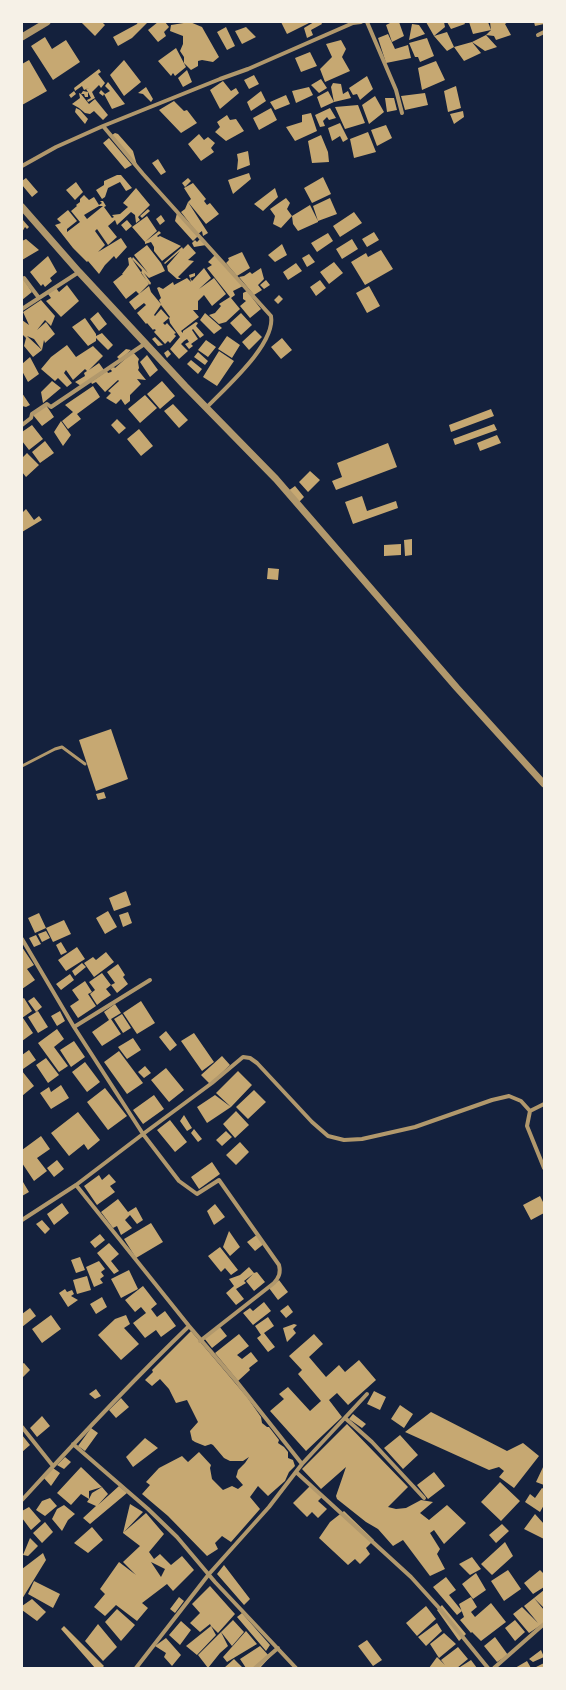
<!DOCTYPE html>
<style>
body{margin:0}
#map{position:relative;width:566px;height:1690px;overflow:hidden;background:#14213d;font-family:"Golos Text",sans-serif}
canvas{display:block}
.frame{position:absolute;inset:0;border:23px solid #f6f1e7;pointer-events:none}
</style>
<div id="map">
<canvas width="566" height="1690"></canvas>
<div class="frame"></div>
</div>
<script>
const ctx = document.querySelector('canvas').getContext('2d');
ctx.lineJoin = 'round';
function paint(path, color) {
  ctx.fillStyle = color;
  ctx.fill(path, 'evenodd');
}
function trace(path, color, width, dash) {
  ctx.strokeStyle = color;
  ctx.lineWidth = width;
  ctx.lineCap = dash ? 'butt' : 'round';
  ctx.setLineDash(dash || []);
  ctx.stroke(path);
}
paint(new Path2D(`
 M81 22H102L105 25 95 36Z
 M138 22H148L132 38 118 46 113 37 137 24Z
 M158 22H165L169 27 164 32 166 36 158 42 148 30Z
 M190 22 202 27 219 57 213 62 202 60 198 61V66L191 70 184 63V57L180 51 183 44V36L170 31 171 25Z
 M281 22H311L287 34Z
 M314 22H321L322 24 311 30 313 35 307 38 304 28Z
 M392 22H399L404 36 392 42 386 25Z
 M426 22H444L445 27 434 36 447 32 454 47 447 51 434 36Z
 M447 22H464L465 24 451 29Z
 M469 22H488L491 30 490 22H508L505 24 511 35 496 40 494 36 486 35 491 30 473 34Z
 M534 22H544V24L535 26Z
 M412 24 419 25 425 34 409 40Z
 M226 27 235 46 227 50 217 32Z
 M246 27 256 37 242 44 235 31Z
 M388 34 395 49 408 45 411 58 386 63 378 38Z
 M486 35 497 47 485 51 472 42 481 53 464 61 454 47 472 42Z
 M45 37 52 49 66 40 80 62 53 80 31 46Z
 M427 38 434 56 420 62 418 57H415L409 43Z
 M341 40 346 49 342 57 350 71 325 82 320 69 332 57 326 44Z
 M176 48 186 67 175 76 173 73 171 76 158 61Z
 M310 52 317 66 301 72 295 58Z
 M29 60 47 91 22 105V64Z
 M124 60 141 82 124 96 110 75Z
 M436 61 445 80 422 90 418 68Z
 M99 69 101 72 98 74 105 83 101 88 99 85 92 92 95 98 88 102 87 100 91 98 88 92V97H85L84 94H81L89 104 95 99 108 115 103 120 94 111 90 114 85 113 79 108 72 104 80 98 79 93 81 94 83 91 88 92 86 89 89 88 84 90 82 86 75 91 74 88Z
 M187 70 192 82 183 87 178 78Z
 M254 75 259 84 249 89 244 80Z
 M367 76 373 89 360 100 357 94 353 95 349 88Z
 M321 79 327 88 319 93 311 85Z
 M223 81 231 91 236 88 239 93 220 109 210 90Z
 M108 82 125 104 112 109 104 94 103 96 99 93 101 90 105 94 110 91 105 86Z
 M333 83 341 84 343 94 348 91 351 98 334 102 331 87Z
 M456 86 461 108 448 112 444 91Z
 M146 87 153 99 151 102 143 94 138 93Z
 M309 87 313 95 296 103 292 91Z
 M74 91 76 94 71 98 69 95Z
 M261 91 266 101 251 111 247 102Z
 M328 91 334 102 321 108 317 97Z
 M425 93 428 105 405 110 401 96Z
 M286 95 290 104 275 110 270 102Z
 M375 96 384 112 369 124 362 105Z
 M385 98H394L397 110 387 112Z
 M174 101 184 111 187 110 197 123 181 133 159 110Z
 M358 105 365 123 345 129 335 107Z
 M76 108 80 110 88 119 85 124 75 112Z
 M271 108 277 120 259 130 253 118Z
 M330 108 336 118 329 120 327 117 323 121 325 126 320 127 315 115Z
 M463 111 464 117 454 124 450 114Z
 M311 113 317 131 295 141 286 127 302 122V115Z
 M227 115 230 120 236 119 244 131 226 141 215 132 220 127 217 122Z
 M340 123 348 139 343 142 340 136 332 141 328 128Z
 M386 125 392 138 377 146 371 130Z
 M368 132 376 152 354 158 350 139Z
 M115 133 118 134 133 151 137 165 112 135Z
 M199 134 204 140 208 137 215 143 211 148 214 152 201 161 188 144Z
 M321 135 328 152 329 162 312 163 308 141Z
 M109 138 132 165 125 169 103 143Z
 M248 151 250 165 237 170 238 160 237 154Z
 M158 159 166 172 161 175 152 163Z
 M249 173 251 179 233 194 228 180Z
 M117 175H121L132 188 126 191 120 182 108 188 105 197 102 199 96 190 104 185V181Z
 M323 177 331 194 312 203 304 188Z
 M26 178 38 192 32 197 22 185V181Z
 M188 178 191 181 185 187 182 183Z
 M76 182 83 192 75 200 66 190Z
 M193 183 206 199 204 201 207 205 210 203 219 214 206 224 188 202 191 199 184 188Z
 M136 188 150 205 138 217 140 220 136 223 135 215 131 212 117 225 115 220 108 226 117 237 108 245 97 229 95 231 105 245 98 252 121 238 127 247 116 259 114 256 105 265 99 274 88 261 87 262 73 248 55 225 61 223 57 219 68 210 77 221 67 229V232L80 222 71 211 77 206 76 205 80 202V199L84 195 89 200 94 197 99 205 102 203 100 201H103L106 206 104 207 112 218 114 217 112 215 120 214 128 207 123 203ZM99 206H103L87 219 84 215Z
 M275 188 278 197 263 211 254 204Z
 M286 198 290 203 287 209 292 216 281 228 273 224 275 216 270 209Z
 M330 198 337 214 318 221V222L298 231 293 224 292 216 310 205 318 221 313 206Z
 M188 202 208 233 203 236 202 231 198 234 181 212 185 209Z
 M148 209 150 211 142 218 140 216Z
 M354 212 362 223 340 237 333 226Z
 M177 213 198 236 193 241 175 221Z
 M161 215 165 221 160 225 156 219Z
 M147 216 157 231 145 242 132 227Z
 M22 219 29 227 27 229 25 227 22 232Z
 M127 220 132 226 126 231 121 225Z
 M159 231 161 233 157 236 158 237 160 236 181 246 162 261 154 251V247L151 242 145 244V242Z
 M374 232 379 240 367 247 362 239Z
 M328 233 333 241 317 252 311 243Z
 M26 239 39 250 22 260V241Z
 M200 239 206 245 194 247 192 243 195 240 197 242Z
 M352 239 358 249 342 259 336 249Z
 M188 244 196 253 188 260 194 261 178 277 181 279H177L168 271 167 266 180 251 165 264 164 263 182 247 183 249Z
 M282 244 287 255 275 262 268 255Z
 M147 245 161 263 165 271 149 278 144 273 151 283 150 285 141 273 142 270 132 259 149 284 139 294 136 291 126 299 113 282 123 274H122L129 265 128 258 131 257 132 259 133 257 148 273 134 255Z
 M381 250 393 269 365 285 351 262 366 253 368 257Z
 M242 252 250 268 237 276 226 263 229 260 228 258Z
 M309 254 315 262 307 267 302 258Z
 M215 255 243 286 233 291 235 295 231 298 240 309 226 322 219 324 209 315 215 313 221 306 219 304 230 297 207 268 212 265 208 262Z
 M48 256 57 272 50 278 52 281 45 287 43 284 41 286 30 272Z
 M334 262 343 273 329 284 320 272Z
 M296 263 302 271 288 280 283 272Z
 M204 268 211 278 199 289 214 278 226 294 212 306 204 295 198 301V310H193L199 317 181 331 183 333V331L196 322 198 323 196 326 204 335 200 338 193 329 192 330 198 339 191 344 193 346 189 349 185 344 189 342 187 339 184 341 181 344 188 351 179 359 170 349 180 337 170 323 169 318 163 323 165 325 167 323 176 333 174 334 176 336 170 343 168 341 165 344 154 332 156 330 154 329 153 330 147 323 146 324 137 313 146 305 144 303 135 310 129 302 149 286 151 292 161 304 159 300 161 298 157 288 159 287 163 289 173 282 174 285 187 278 191 282 189 275 195 273V276L190 278 192 281ZM161 305 170 317 169 318 161 309 155 316 154 315Z
 M261 268 264 279 258 285 262 290 254 295 239 277 244 276 250 272 252 274Z
 M22 277 32 292 22 300Z
 M266 280 270 285 264 289 260 285Z
 M320 280 326 288 316 296 310 287Z
 M67 285 79 301 61 317 46 301 51 298 48 294 56 288 59 292Z
 M369 286 380 306 367 313 356 293Z
 M247 291 261 309 250 318 240 306 246 301 243 299V293Z
 M279 295 283 299 278 304 274 300Z
 M41 300 55 316 51 326 45 320 37 330 46 322 55 334 45 343 44 340 42 350 33 357 24 346 26 338 22 334V320L29 325 23 312ZM27 336 34 339 42 350Z
 M98 312 107 324 99 331 90 319Z
 M205 313 222 328 214 334 200 320Z
 M241 313 252 325 241 335 230 323Z
 M85 318 96 334V336L102 333 113 345 108 350 96 338V341L88 346 72 327Z
 M255 330 262 337 249 350 242 342Z
 M227 336 240 345 232 358 218 349Z
 M155 337 163 345 158 346 152 339Z
 M282 338 292 350 281 359 271 347Z
 M206 340 216 347 208 357 198 350Z
 M67 345 76 357 93 346 103 356 89 370 99 363 104 370 81 386 75 382 85 376 84 373 87 371 85 369 73 380 66 370 64 373 72 383 67 387 58 378 55 381 41 369 51 357Z
 M126 349 131 350 120 360 117 357Z
 M168 350 171 354 167 358 164 353Z
 M219 351 234 361 217 386 203 377Z
 M133 352 139 359 138 362 139 368 138 370 146 380 137 379 141 384 130 395V401L125 405 121 399 116 404 106 398 111 393 108 391 119 381 118 380 105 392 96 382 92 384 91 382 107 371 108 373 111 372 112 371 110 369 114 367 115 368Z
 M198 352 208 361 205 365 194 357Z
 M147 355 158 370 150 377 140 362Z
 M30 357 39 374 28 382 22 371V364Z
 M191 360 202 369 198 374 187 364Z
 M52 381 61 388 43 403 41 392Z
 M162 381 175 396 160 409 147 394Z
 M93 386 100 397 77 414 81 419 68 429 62 421 73 412 65 405Z
 M22 393 30 405 26 407 22 406Z
 M145 395 157 408 140 423 128 409Z
 M173 404 188 420 179 428 164 411Z
 M46 405 54 417 42 426 33 415Z
 M491 409 494 416 451 432 449 425Z
 M117 419 126 428 119 434 111 425Z
 M61 421 71 435 63 446 54 432Z
 M494 424 497 430 455 445 453 439Z
 M32 425 43 439 29 450 22 441V432Z
 M139 429 153 446 141 456 127 439Z
 M497 435 501 443 480 451 477 443Z
 M45 441 54 453 40 463 32 452Z
 M388 443 397 467 336 490 332 481 342 477 337 463Z
 M27 453 39 465 26 477 22 472V458Z
 M310 471 320 480 308 492 299 482Z
 M295 486 304 497 298 503 288 491Z
 M362 496 367 511 396 501 398 508 353 524 345 502Z
 M26 509 34 520 39 516 42 520 22 532V513Z
 M412 539V555L405 556 404 540Z
 M401 544V555L384 556V545Z
 M268 568 279 569 278 580 267 579Z
 M111 729 128 779 96 791 79 740Z
 M104 792 106 798 98 800 96 794Z
 M126 891 131 905 114 911 109 898Z
 M108 911 117 927 105 934 96 918Z
 M128 912 132 923 123 927 119 915Z
 M39 913 46 928 64 920 71 934 53 942 46 928 35 933 28 918Z
 M46 931 50 938 42 942 38 934Z
 M36 935 41 944 34 947 29 938Z
 M61 942 67 952 61 955 56 945Z
 M22 947 34 965 27 969 35 980 22 989Z
 M77 947 85 959 66 971 58 960Z
 M106 952 114 962 94 977 84 963 93 957 96 960Z
 M82 963 86 967 75 976 72 971Z
 M118 964 125 975 123 977 128 984 117 993 111 985 115 983 107 972Z
 M102 973 111 985 106 989 111 995 102 1001 99 997 102 1001 97 1005 90 994 95 990 89 982Z
 M70 974 74 980 61 990 56 984Z
 M85 981 92 992 88 994 96 1006 78 1018 70 1006 79 1000 72 990Z
 M34 997 42 1007 36 1012 28 1001Z
 M24 998 32 1011 22 1018V999Z
 M141 1001 155 1023 137 1034 123 1013Z
 M115 1004 121 1013 111 1019 121 1034 102 1046 92 1032 109 1020 104 1012Z
 M38 1011 48 1027 38 1033 28 1017Z
 M60 1011 65 1021 57 1026 51 1016Z
 M122 1014 131 1028 123 1033 114 1019Z
 M23 1018 33 1033 22 1041V1019Z
 M57 1029 64 1039 54 1047 68 1066 59 1072 38 1043Z
 M166 1031 177 1045 170 1051 159 1037Z
 M194 1033 214 1062 202 1071 181 1041Z
 M133 1038 141 1050 127 1059 118 1047Z
 M74 1041 85 1057 71 1067 60 1050Z
 M29 1050 36 1060 23 1069 22 1067V1055Z
 M119 1051 143 1083 127 1094 104 1062Z
 M222 1056 230 1065 210 1084 201 1075Z
 M46 1058 59 1075 48 1083 36 1065Z
 M85 1062 100 1082 87 1092 72 1072Z
 M145 1066 151 1073 144 1078 138 1072Z
 M166 1068 184 1090 169 1102 151 1080Z
 M22 1071 34 1086 22 1096Z
 M238 1071 252 1085 231 1107 216 1093Z
 M61 1085 69 1098 51 1109 40 1093 49 1087 51 1092Z
 M105 1088 127 1116 108 1130 87 1102Z
 M254 1090 266 1102 248 1119 236 1107Z
 M154 1095 164 1109 143 1124 133 1110Z
 M215 1095 231 1107 207 1123 197 1107Z
 M236 1111 249 1125 235 1138 223 1124Z
 M78 1112 100 1140 88 1150 84 1144 69 1156 51 1133Z
 M184 1115 192 1128 187 1131 180 1121Z
 M170 1120 187 1142 175 1152 157 1130Z
 M194 1129 202 1139 198 1142 191 1133Z
 M226 1131 232 1137 222 1146 216 1140Z
 M41 1136 50 1149 37 1158 47 1171 34 1181 22 1163V1150Z
 M240 1142 249 1152 236 1165 226 1155Z
 M57 1160 64 1169 54 1177 47 1168Z
 M212 1162 220 1174 199 1189 191 1177Z
 M109 1174 116 1182 110 1186 115 1192 97 1205 84 1186 99 1175 102 1180Z
 M23 1182 29 1192 22 1196V1183Z
 M540 1196 544 1204V1213L531 1220 523 1205Z
 M118 1199 128 1212 136 1207 143 1220 137 1224 130 1215 125 1220 132 1228 121 1235 117 1226 113 1228 101 1212Z
 M62 1203 69 1213 54 1225 47 1214Z
 M215 1204 225 1217 214 1225 207 1211Z
 M42 1220 50 1229 45 1234 36 1224Z
 M151 1223 163 1242 136 1258 124 1239Z
 M229 1231 240 1247 230 1256 223 1247Z
 M100 1234 105 1240 95 1248 90 1242Z
 M258 1234 265 1243 255 1251 247 1242Z
 M109 1243 119 1254 111 1261 119 1271 114 1274 97 1253Z
 M220 1247 238 1270 231 1275 225 1268 221 1272 208 1256Z
 M80 1257 85 1270 76 1273 71 1260Z
 M99 1261 105 1269 101 1272 104 1276 100 1279 103 1283 94 1287 86 1267Z
 M249 1267 254 1273 257 1272 265 1282 254 1291 246 1281 253 1274 244 1281 246 1283 236 1289 244 1299 236 1305 226 1293 234 1286 229 1279 240 1275Z
 M129 1270 138 1289 121 1298 111 1279Z
 M87 1276 91 1290 77 1294 73 1280Z
 M279 1280 288 1292 278 1300 269 1288Z
 M143 1286 157 1304 151 1309 157 1317 165 1311 176 1326 161 1337 156 1330 145 1338 133 1323 146 1313 141 1307 135 1312 125 1300Z
 M65 1289 67 1292 72 1290 74 1294 71 1296 78 1300 68 1307 59 1293Z
 M102 1297 107 1307 96 1314 90 1304Z
 M264 1302 271 1311 253 1325 243 1313 250 1308 253 1311Z
 M288 1305 293 1312 286 1318 280 1311Z
 M30 1308 36 1316 22 1327V1314Z
 M51 1315 61 1329 42 1343 32 1329Z
 M126 1315 130 1324 124 1328 139 1344 121 1360 98 1335 115 1319Z
 M268 1317 274 1326 264 1333 275 1347 268 1352 257 1338 261 1335 255 1326Z
 M294 1324 297 1325 293 1329 296 1333 287 1342 283 1328Z
 M219 1326 227 1336 212 1348 204 1338Z
 M191 1331 247 1397 261 1417 262 1423 267 1427H269L279 1440 278 1443 284 1447 288 1452V1458L293 1460 295 1466 289 1472 285 1481 268 1496 258 1486 250 1497 260 1509 231 1542 222 1536 215 1543 218 1549 207 1556 168 1516 142 1494 150 1485 146 1482 159 1468 182 1456 188 1462 199 1452 211 1465 210 1468 212 1479 223 1490 232 1486 238 1489 243 1485 236 1477 237 1474 238 1470 245 1463 249 1457 243 1461H230L224 1458 213 1445 211 1444 205 1446 195 1442 192 1440 190 1431 198 1422 187 1400 176 1403 169 1389 160 1379 152 1386 145 1380 153 1372 152 1370Z
 M239 1334 249 1346 237 1355 242 1359 251 1352 258 1361 249 1368 250 1370 238 1381 215 1353Z
 M314 1334 323 1344 309 1357 326 1377 339 1365 345 1372 359 1360 376 1380 348 1405 337 1393 329 1400 342 1417 306 1451 270 1411 284 1399 279 1394 288 1387 310 1411 321 1401 298 1374 302 1370 289 1356Z
 M24 1363 30 1370 23 1377 22 1364Z
 M96 1389 101 1396 95 1399 89 1394Z
 M374 1391 386 1397 380 1410 367 1404Z
 M121 1398 129 1407 116 1418 109 1410Z
 M400 1405 413 1414 404 1428 391 1419Z
 M431 1412 507 1451 523 1443 539 1456 514 1488 499 1477 504 1471 499 1467 489 1470 405 1432Z
 M353 1414 366 1424 362 1428 349 1419Z
 M42 1416 50 1426 37 1437 30 1428Z
 M347 1424 408 1487 388 1507 396 1509 406 1508 421 1500 433 1502 420 1513 429 1520 447 1505 466 1523 444 1544 434 1530 430 1533 440 1549 437 1554 445 1569 430 1576 403 1540 393 1546 378 1529 366 1522 337 1499 336 1496 346 1467 321 1489 302 1469Z
 M91 1428 98 1433 85 1451 78 1446Z
 M22 1435 30 1445 22 1452Z
 M400 1435 418 1455 403 1469 384 1448Z
 M145 1438 158 1448 133 1467 126 1457Z
 M65 1457 71 1462 64 1469 57 1465Z
 M544 1465V1485L536 1482Z
 M81 1467 102 1487 89 1491V1499L92 1493 102 1487 108 1494 98 1505 119 1486 127 1493 90 1524 83 1518 96 1506 87 1502 89 1499 81 1494 71 1505 57 1493Z
 M53 1468 60 1473 51 1486 43 1477Z
 M434 1472 445 1486 428 1499 417 1485Z
 M500 1482 520 1501 501 1521 481 1502Z
 M311 1485 323 1496 318 1501 327 1509 318 1518 312 1512 307 1517 293 1503Z
 M542 1488 544 1489V1505L540 1512 525 1502 530 1494 535 1498Z
 M50 1498 57 1506 45 1516 36 1510 42 1501Z
 M130 1504 143 1512 124 1532 146 1513 164 1534 149 1552 154 1559 160 1554 171 1565 182 1556 194 1570 173 1591 167 1584 142 1603 148 1608 137 1621 116 1605 105 1616 94 1607 105 1594 100 1589 119 1562 136 1575 123 1562 140 1546 123 1533ZM151 1562 165 1569 161 1577Z
 M64 1505 75 1514 68 1520 62 1531 52 1519 57 1509Z
 M29 1507 41 1521 31 1530 22 1518V1511Z
 M344 1511 374 1540 366 1548 370 1554 360 1564 355 1559 348 1565 319 1538 330 1522Z
 M535 1514 544 1524V1539L524 1529Z
 M45 1522 53 1532 42 1543 33 1533Z
 M502 1524 509 1531 496 1543 489 1535Z
 M92 1527 103 1540 88 1553 74 1543Z
 M30 1538 38 1546 28 1556 23 1555Z
 M505 1542 513 1556 492 1575 481 1564Z
 M43 1553 46 1560 22 1599V1569Z
 M472 1557 481 1569 470 1575 459 1564Z
 M224 1565 250 1599 244 1605 217 1574Z
 M508 1570 521 1589 504 1601 491 1581Z
 M540 1570 544 1574V1587L533 1594 524 1583Z
 M476 1573 486 1590 473 1599 462 1584Z
 M446 1577 456 1590 449 1595 462 1611 457 1615 433 1587Z
 M34 1581 60 1594 53 1608 28 1594Z
 M210 1586 235 1614 218 1633 211 1626 216 1635 197 1655 186 1646 211 1626 210 1624 200 1632 190 1623 200 1613 192 1604Z
 M544 1590V1608L534 1598Z
 M179 1597 184 1601 175 1613 170 1609Z
 M471 1597 477 1607 471 1612 475 1617 491 1603 506 1622 481 1641 472 1632 471 1633 460 1620 464 1617 459 1604Z
 M534 1598 544 1610V1623L529 1633 513 1614 522 1607 538 1623 524 1606Z
 M32 1599 46 1612 37 1621 22 1610V1606Z
 M442 1605 466 1634 459 1641 437 1610Z
 M426 1606 436 1619 417 1636 406 1623Z
 M117 1609 135 1625 121 1641 105 1622Z
 M242 1613 270 1645 266 1651 237 1617Z
 M233 1620 244 1632 232 1646 221 1632Z
 M515 1620 525 1632 515 1641 505 1628Z
 M181 1621 191 1630 180 1645 169 1635Z
 M437 1623 442 1631 426 1646 418 1637Z
 M98 1624 117 1647 103 1661 85 1641Z
 M64 1626 104 1666 102 1668H95L61 1629Z
 M246 1631 257 1644 227 1662 223 1657Z
 M221 1632 228 1646 220 1653 208 1668 198 1655Z
 M444 1633 456 1644 439 1658 430 1644Z
 M495 1637 508 1655 497 1662 484 1646Z
 M166 1638 181 1655 172 1666 164 1657 166 1653 155 1646Z
 M367 1640 382 1660 373 1666 358 1646Z
 M260 1646 270 1657 260 1668H246L240 1659Z
 M458 1647 468 1659 457 1668H429L437 1657 445 1665 441 1660Z
 M541 1650 544 1657 533 1662 529 1659Z
 M234 1659 243 1668H224Z
 M471 1660 477 1668H462L460 1667Z
 M527 1661 531 1668H515Z
 M544 1663V1668H534Z`), '#c6a872');
trace(new Path2D(`
 M22 766 55 749 62 747 85 764`), '#b1986c', 3);
trace(new Path2D(`
 M367 22 396 90 402 113
 M538 35 544 32
 M103 126 143 174 271 316C276 344 225 388 206 408
 M22 166 56 147 103 126 220 79 248 69 353 23 361 22
 M24 278 39 298
 M22 309 79 272
 M22 425 31 418 32 414 47 404 51 407 146 343
 M22 939 74 1027 143 1134 76 1185 22 1220
 M74 1027 150 980
 M530 1111 527 1126 544 1168
 M530 1111 544 1104
 M76 1185 189 1326 237 1382 302 1464 269 1507 209 1574 136 1668
 M200 1341 274 1283C279 1277 281 1273 279 1265L219 1180 197 1194 179 1181 143 1134 212 1083 243 1057 250 1058 257 1063 312 1122 328 1136 344 1140 362 1139 415 1127 492 1100 509 1096 521 1101 530 1111
 M345 1418 372 1442 424 1498
 M22 1427 53 1466
 M73 1444 148 1509 177 1537 215 1582 296 1668
 M302 1464 367 1394
 M296 1472 411 1577 440 1609 488 1668
 M22 1500C76 1441 131 1382 189 1326
 M255 1668 278 1648
 M494 1668 544 1624`), '#b1986c', 4);
trace(new Path2D(`
 M22 37 47 22
 M22 207 79 272 185 386 276 479 457 688 544 784`), '#b1986c', 7);
</script>
